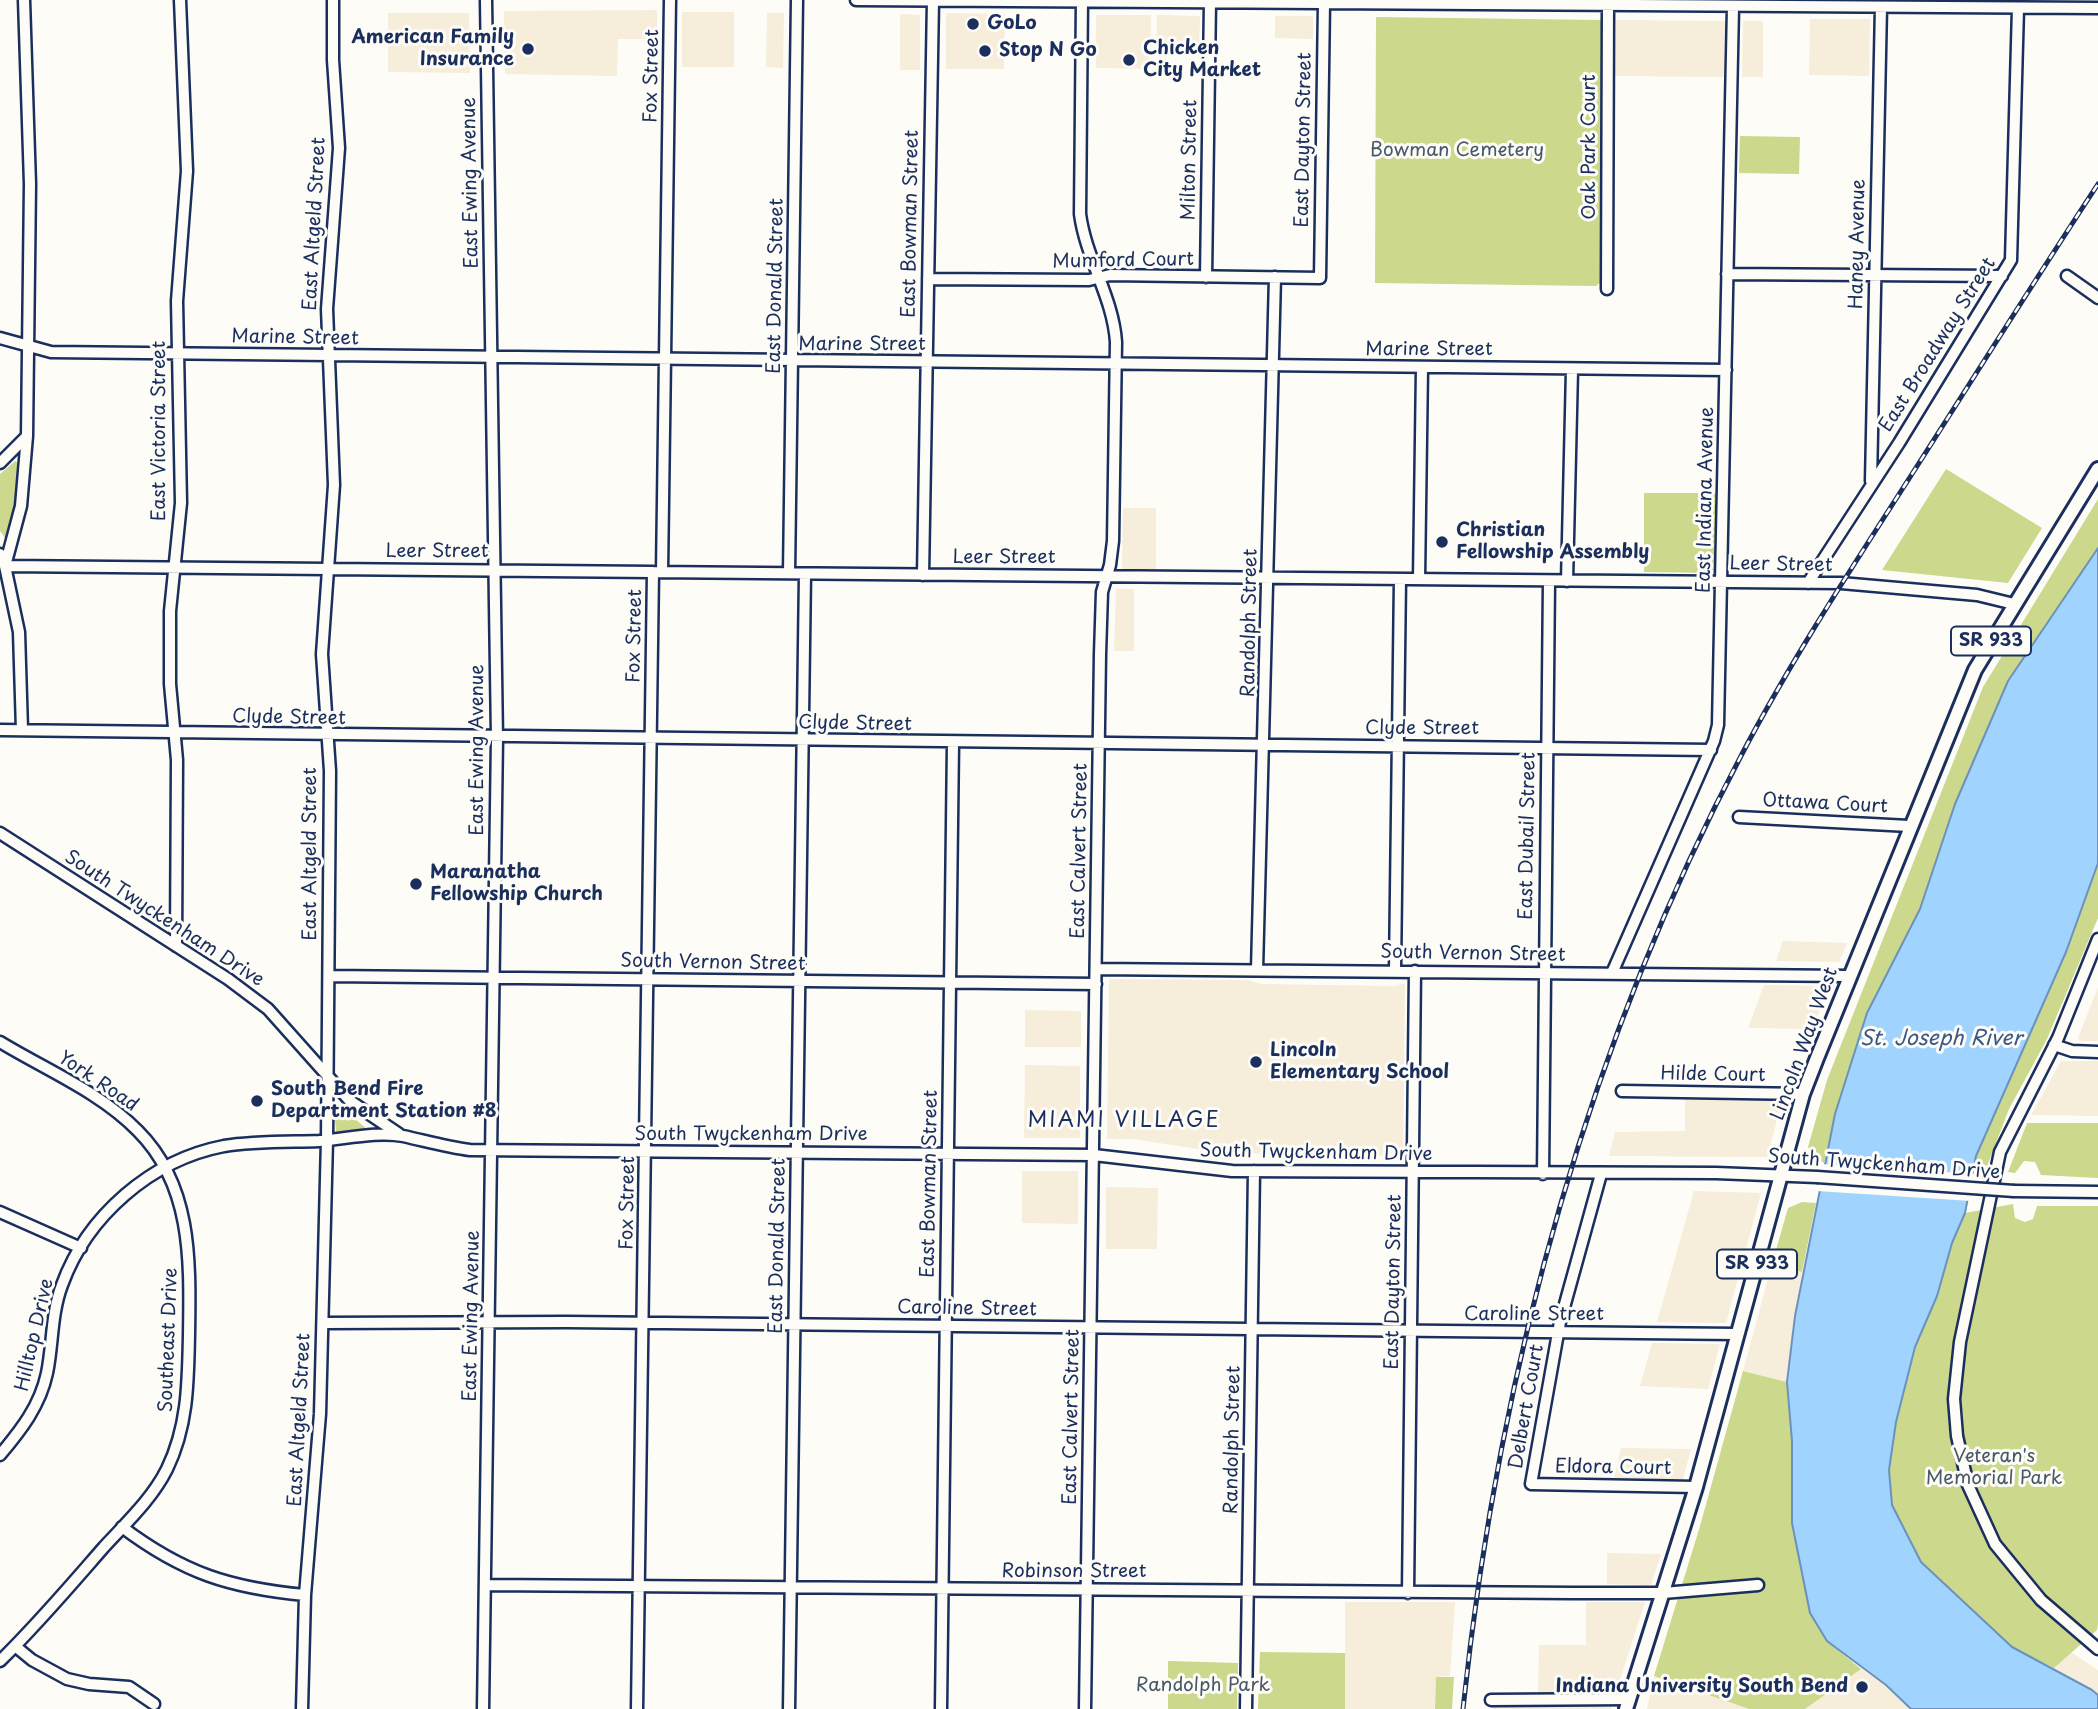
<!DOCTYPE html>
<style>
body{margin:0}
canvas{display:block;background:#fdfcf7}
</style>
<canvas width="2098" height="1709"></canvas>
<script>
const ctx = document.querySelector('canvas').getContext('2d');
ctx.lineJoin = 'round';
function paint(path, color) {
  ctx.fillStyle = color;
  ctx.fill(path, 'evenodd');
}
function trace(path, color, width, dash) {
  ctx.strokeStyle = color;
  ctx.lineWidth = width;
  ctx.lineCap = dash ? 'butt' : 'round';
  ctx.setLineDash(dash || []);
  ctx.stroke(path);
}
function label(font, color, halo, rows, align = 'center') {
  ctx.font = font + ' "Playpen Sans",sans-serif';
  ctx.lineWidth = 6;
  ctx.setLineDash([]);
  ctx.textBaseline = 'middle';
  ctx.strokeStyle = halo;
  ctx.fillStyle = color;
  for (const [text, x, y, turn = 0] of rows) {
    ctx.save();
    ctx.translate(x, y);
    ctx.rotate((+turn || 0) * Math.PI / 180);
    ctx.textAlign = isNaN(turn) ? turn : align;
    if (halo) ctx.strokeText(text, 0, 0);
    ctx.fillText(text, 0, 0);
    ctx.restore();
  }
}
paint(new Path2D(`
 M657 10V39H618L617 76 505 74 504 11Z
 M682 12H734V67H682Z
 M388 13H469L470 73 388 72Z
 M767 13H784L783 68 766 67Z
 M946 13 1005 14 1004 69H946Z
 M900 14 920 15V70H900Z
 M1096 15H1151L1150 69 1096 68Z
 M1157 15 1200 16 1199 56 1156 55Z
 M1275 16H1313V39L1275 38Z
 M1810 19H1870L1869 76 1809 75Z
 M1616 20 1725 21 1724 77 1615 76Z
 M1743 21H1763V77H1742Z
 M1123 508H1156V569H1122Z
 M1116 589H1134V651H1114Z
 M1783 941 1847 943 1839 962 1776 961Z
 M1109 979 1248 980 1261 984 1395 986 1405 983 1403 1156 1225 1153 1132 1139H1107Z
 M1764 985 1830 986 1812 1029 1748 1028Z
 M2098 987V1041H2080L2078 1038Z
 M1025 1010 1081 1011V1047H1025Z
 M2061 1061H2098V1116L2031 1115Z
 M1025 1065 1080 1066V1138H1024Z
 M1685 1098H1783L1767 1157 1609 1156 1615 1132 1685 1131Z
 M1022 1171H1078V1224L1022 1223Z
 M1106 1187 1158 1188 1157 1249H1106Z
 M1694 1191 1761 1193 1726 1323 1657 1322Z
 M1772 1264 1802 1272 1787 1382 1743 1371Z
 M1652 1343 1720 1344 1708 1389 1640 1386Z
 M1621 1448 1691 1449 1682 1483 1613 1482Z
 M1607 1553 1661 1554 1651 1585 1607 1584Z
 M1345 1602H1455L1450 1676 1436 1677 1435 1709H1345Z
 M1586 1602H1645L1616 1692H1538L1539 1645H1586Z
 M2071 1652 2098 1670V1695L2054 1668Z
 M1861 1669 1886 1685 1911 1709H1805Z
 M1654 1676 1749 1709H1647Z
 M1612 1704 1611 1709H1492V1705Z`), '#f6eedb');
paint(new Path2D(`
 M1376 17 1602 20 1601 282 1596 286 1375 283Z
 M1740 136 1800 137 1799 174 1739 173Z
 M15 461 20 464C19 486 18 521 5 538L0 531V474Z
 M1946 469 2042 528 2008 583 1882 570Z
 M1644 493H1716V573L1644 572Z
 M2098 499V548L2008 681 1955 804 1920 909 1867 1013 1835 1114 1824 1163 1812 1155 1808 1147 1827 1080 1983 687Z
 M2098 863V918L2047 1039 2009 1109 1984 1174 1972 1173 1976 1156 2066 951Z
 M337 1104 367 1129 336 1132 334 1106Z
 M2027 1123H2098V1178L2041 1175 2035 1162 2024 1161 2015 1173 2008 1172Z
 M1802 1202 1816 1203 1802 1272 1772 1264 1788 1208Z
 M2013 1204 2015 1218 2025 1222 2033 1219 2037 1206H2098V1625L2097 1630 2054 1668 2012 1647 1942 1584 1921 1562 1892 1505 1889 1470 1896 1422 1915 1347 1937 1296 1952 1243 1965 1213Z
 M1743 1371 1787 1382 1792 1441 1827 1641 1861 1669 1805 1709H1749L1654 1676 1700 1526Z
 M1260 1652 1345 1653V1709H1258Z
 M1168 1661 1238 1663 1237 1709H1168Z
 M1436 1677H1454L1452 1709H1435Z`), '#ccd88b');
const water = new Path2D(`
 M2098 548V863L2066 952 1976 1156 1965 1213 1952 1243 1937 1296 1915 1347 1896 1422 1889 1470 1892 1505 1921 1562 2012 1647 2092 1690 2098 1695V1709H1911L1886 1685 1827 1641 1810 1613 1792 1523V1441L1787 1382 1795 1316 1835 1114 1867 1013 1920 909 1955 804 2008 681Z`);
paint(water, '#a0d4fe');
trace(water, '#6b92be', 2);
paint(new Path2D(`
 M1821 1164 1976 1174 1971 1201 1817 1191Z`), '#fdfcf7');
const minor = new Path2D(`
 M856 0 2098 8
 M1082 0 1080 214C1086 259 1113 297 1116 342L1113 541 1110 565 1102 592 1100 654 1085 1709
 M1727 274 2002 276
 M2067 276 2098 298
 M1206 277 1210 2
 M928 279 1089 280 1110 275 1320 278 1324 3
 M1607 289 1608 6
 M0 338 51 352 1726 370
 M0 463 27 436
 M1871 481 1881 7
 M0 554 5 566 1841 583 1977 595 2014 604
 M662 572 670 0
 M789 573 797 0
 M923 575 933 0
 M1419 579 1422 368
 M1567 581 1572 370
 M1808 583 1899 443 2011 260 2018 8
 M0 730 1711 750
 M22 730 19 632 5 566 21 506 27 436 30 184 24 0
 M1739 817 1909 826
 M0 833 228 979 268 1009 350 1101 399 1134
 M2098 939 2058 1038 2000 1152 1960 1342 1954 1399 1957 1436 1968 1485 1995 1544 2041 1600 2098 1649
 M176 946 177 760 170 684V611L181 503 177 301 187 171 180 0
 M1096 969 1849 976
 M1257 970 1275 277
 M1395 970 1400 579
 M1612 973 1714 741 1718 725 1733 7
 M329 976 1096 984
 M0 1042C46 1070 100 1092 138 1131 193 1186 190 1263 189 1335 188 1382 188 1426 167 1469 152 1499 126 1523 104 1547 70 1586 37 1625 0 1661
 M2054 1045 2072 1051 2098 1052
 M1622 1091 1803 1094
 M1543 1174 1549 582
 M1601 1174 1560 1322 1531 1484 1696 1487
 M2014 1191 2098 1192
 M0 1212 81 1248
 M323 1323 567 1322 1737 1334
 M0 1455C21 1430 40 1406 47 1373 53 1344 51 1314 62 1285 87 1216 151 1160 224 1146 254 1141 288 1142 319 1141 345 1139 377 1131 403 1136 426 1141 447 1147 470 1150L1094 1155 1232 1171 1716 1173 1817 1177
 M122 1527C183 1573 230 1588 305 1595
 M485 1585 1573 1593H1663L1758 1585
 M1408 1593 1415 971
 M15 1646 32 1660 67 1679 89 1684 129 1687 154 1704
 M1491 1700 1630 1699
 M302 1709 305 1595 320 1414 327 1140 330 771 322 654 334 485 327 309 339 148 333 60V0
 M483 1709 497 738 486 0
 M637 1709 653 572
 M789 1709 805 574
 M941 1709 953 743
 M1246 1709 1254 1171`);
const major = new Path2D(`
 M1626 1709 1696 1487 1803 1094 1817 1058 1975 670 2098 469`);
trace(minor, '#1b2f5e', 15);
trace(major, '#1b2f5e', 18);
trace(minor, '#fdfcf7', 10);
trace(major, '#fdfcf7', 12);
const rail = new Path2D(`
 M1463 1709C1498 1376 1585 1051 1742 754 1793 657 1853 566 1912 474 1974 377 2035 280 2098 184`);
trace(rail, '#1b2f5e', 5);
trace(rail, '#fdfcf7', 2.5, [8]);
const minorBridge = new Path2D(`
 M1817 1177 2014 1191`);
trace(minorBridge, '#1b2f5e', 15, []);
trace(minorBridge, '#fdfcf7', 10);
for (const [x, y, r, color] of [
 [973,24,7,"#1b2f5e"],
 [528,49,7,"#1b2f5e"],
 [985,51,7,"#1b2f5e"],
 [1129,60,7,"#1b2f5e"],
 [1442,542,7,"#1b2f5e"],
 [416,884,7,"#1b2f5e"],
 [1256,1062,7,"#1b2f5e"],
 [257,1101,7,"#1b2f5e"],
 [1862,1687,7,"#1b2f5e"]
]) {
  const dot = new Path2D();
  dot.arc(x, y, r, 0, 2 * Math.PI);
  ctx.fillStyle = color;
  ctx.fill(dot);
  trace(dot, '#fdfcf7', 2.5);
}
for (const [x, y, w] of [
 [1991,641,80],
 [1757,1264,80]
]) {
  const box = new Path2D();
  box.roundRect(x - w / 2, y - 14.5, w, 29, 5);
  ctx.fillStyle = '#fdfcf7';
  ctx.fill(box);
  trace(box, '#1b2f5e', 2);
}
label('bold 18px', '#1b2f5e', null, [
 ["SR 933",1991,641],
 ["SR 933",1757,1264]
]);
label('bold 19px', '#1b2f5e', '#fdfcf7', [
 ["GoLo",987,24],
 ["American Family",514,38,"right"],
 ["Insurance",514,60,"right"],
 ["Chicken",1143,49],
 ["City Market",1143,71],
 ["Stop N Go",999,51],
 ["Christian",1456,531],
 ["Fellowship Assembly",1456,553],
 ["Maranatha",430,873],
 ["Fellowship Church",430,895],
 ["Lincoln",1270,1051],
 ["Elementary School",1270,1073],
 ["South Bend Fire",271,1090],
 ["Department Station #8",271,1112],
 ["Indiana University South Bend",1848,1687,"right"]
], 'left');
label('19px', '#1b2f5e', '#fdfcf7', [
 ["Fox Street",652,76,-89],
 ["East Dayton Street",1304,140,-89],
 ["Oak Park Court",1590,147,-90],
 ["Milton Street",1190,160,-89],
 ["East Ewing Avenue",471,183,-91],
 ["East Altgeld Street",315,224,-87],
 ["East Bowman Street",911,224,-89],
 ["Haney Avenue",1858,244,-89],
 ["Mumford Court",1123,261,-1],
 ["East Donald Street",776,286,-89],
 ["Marine Street",295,338,1],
 ["Marine Street",862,345],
 ["East Broadway Street",1938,345,-58],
 ["Marine Street",1429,350],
 ["East Victoria Street",160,431,-90],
 ["East Indiana Avenue",1706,500,-89],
 ["Leer Street",437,552],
 ["Leer Street",1004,558],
 ["Leer Street",1781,565,1],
 ["Randolph Street",1250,623,-89],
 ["Fox Street",635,636,-89],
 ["Clyde Street",289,718,1],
 ["Clyde Street",855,724,1],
 ["Clyde Street",1422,729],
 ["East Ewing Avenue",478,750,-90],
 ["Ottawa Court",1825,804,3],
 ["East Dubail Street",1528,836,-89],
 ["East Calvert Street",1080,851,-89],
 ["East Altgeld Street",311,854,-90],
 ["South Twyckenham Drive",164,919,33],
 ["South Vernon Street",1473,954,1],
 ["South Vernon Street",713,963,1],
 ["Lincoln Way West",1805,1044,-70],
 ["Hilde Court",1713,1075,1],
 ["York Road",98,1082,34],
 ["South Twyckenham Drive",751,1135],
 ["South Twyckenham Drive",1316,1153,1],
 ["South Twyckenham Drive",1884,1165,4],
 ["East Bowman Street",930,1184,-89],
 ["Fox Street",628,1203,-89],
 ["East Donald Street",778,1246,-89],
 ["East Dayton Street",1394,1282,-89],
 ["Caroline Street",967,1309,1],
 ["Caroline Street",1534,1315],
 ["East Ewing Avenue",472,1316,-89],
 ["Hilltop Drive",35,1335,-77],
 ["Southeast Drive",169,1340,-88],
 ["Delbert Court",1527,1407,-80],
 ["East Calvert Street",1072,1417,-89],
 ["East Altgeld Street",300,1420,-87],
 ["Randolph Street",1233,1440,-89],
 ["Eldora Court",1613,1468,1],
 ["Robinson Street",1074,1572]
]);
label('19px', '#475969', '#fdfcf7', [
 ["Bowman Cemetery",1457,151],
 ["Veteran's",1994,1457],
 ["Memorial Park",1994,1479],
 ["Randolph Park",1203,1686]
]);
label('italic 21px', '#3c5886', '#fdfcf7', [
 ["St. Joseph River",1941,1039]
]);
ctx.letterSpacing = '2px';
label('21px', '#1b2f5e', '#fdfcf7', [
 ["MIAMI VILLAGE",1124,1121]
]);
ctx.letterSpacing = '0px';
</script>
